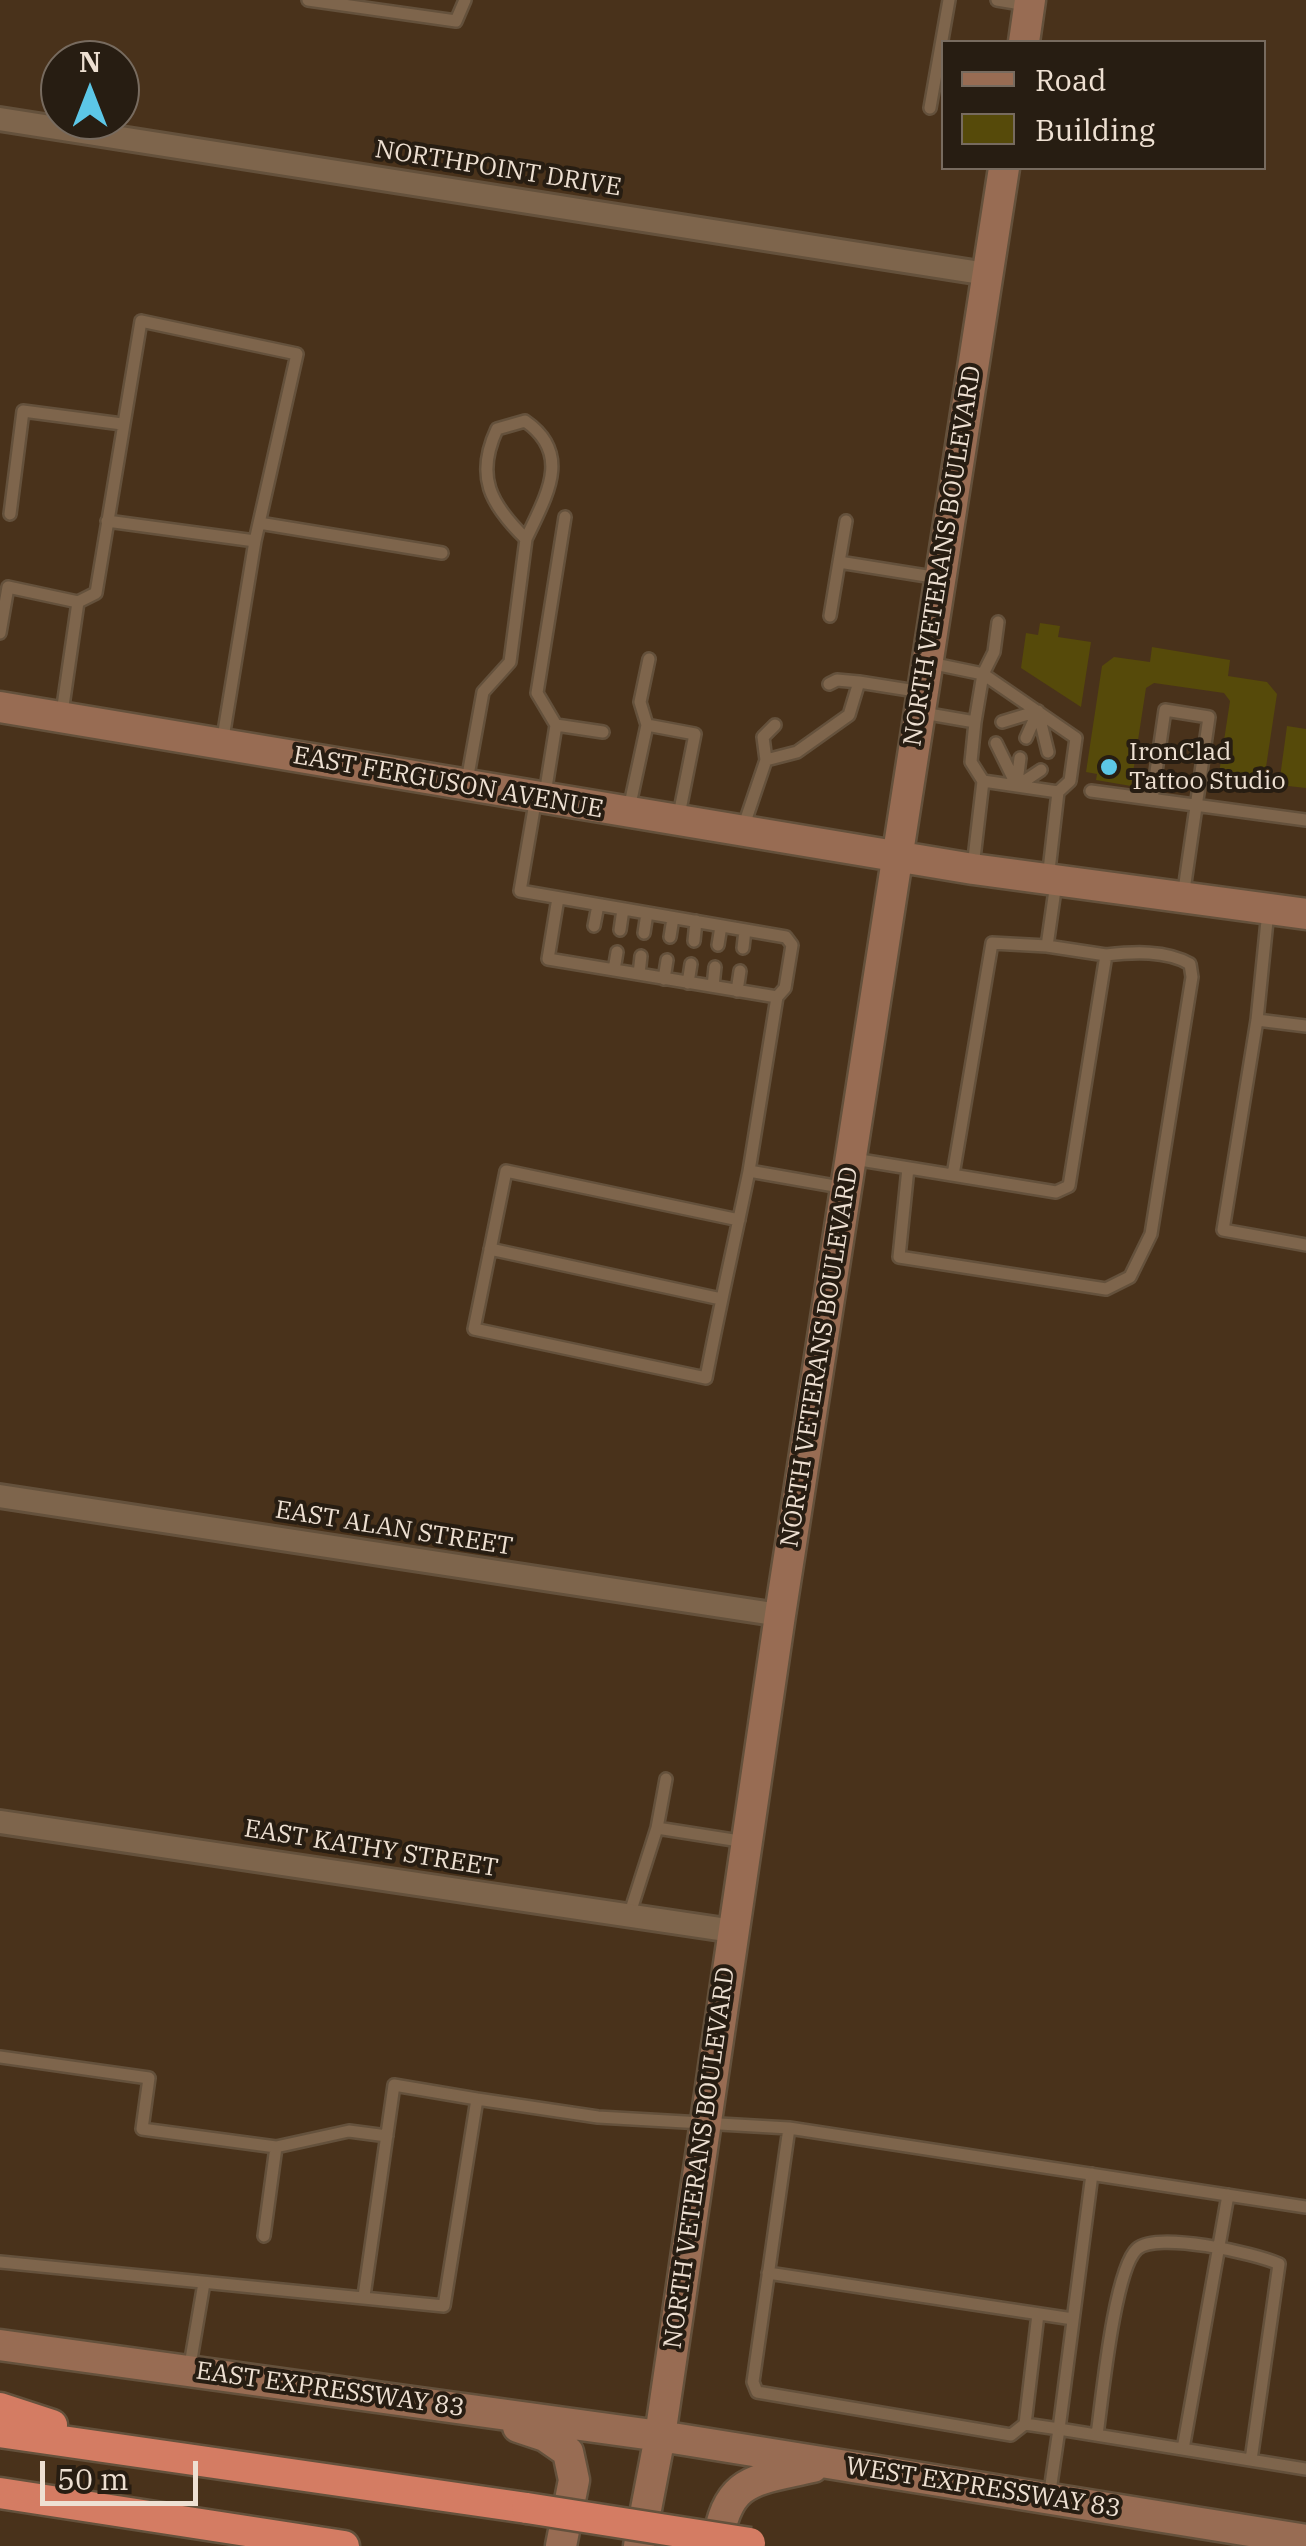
<!DOCTYPE html>
<style>
body{margin:0}
#map{position:relative;width:1306px;height:2546px;overflow:hidden;background:#49321b;font-family:"IBM Plex Serif",serif}
canvas{display:block}
.legend{position:absolute;left:941px;top:40px;width:325px;height:130px;box-sizing:border-box;background:#271d12;border:2px solid #776b5f;margin:0;padding:12px 18px;list-style:none;font-size:30px;color:#eee0d2}
.legend li{display:flex;align-items:center;gap:20px;height:50px}
.legend b{width:50px;border:2px solid #776b5f}
.north{position:absolute;left:40px;top:40px;width:100px;height:100px;box-sizing:border-box;background:#271d12;border:2px solid #776b5f;border-radius:50%;rotate:0deg;font-size:28px;font-weight:700;line-height:40px;text-align:center;color:#eee0d2}
.north::after{content:'';display:block;margin:auto;width:35px;height:45px;background:#5cc7e7;clip-path:polygon(50% 0,100% 100%,50% 72%,0 100%)}
.scale{position:absolute;left:40px;top:2461px;width:158px;height:45px;box-sizing:border-box;border:5px solid #eee0d2;border-top:0;padding-left:12px;font-size:30px;line-height:35px;white-space:nowrap;color:#eee0d2;-webkit-text-stroke:8px #271d12;paint-order:stroke}
</style>
<div id="map">
<canvas width="1306" height="2546"></canvas>
<ul class="legend">
<li><b style="height:12px;background:#986c53"></b>Road</li>
<li><b style="height:28px;background:#564a0a"></b>Building</li>
</ul>
<div class="north">N</div>
<div class="scale">50 m</div>
</div>
<script>
const ctx = document.querySelector('canvas').getContext('2d');
ctx.lineJoin = 'round';
function paint(path, color) {
  ctx.fillStyle = color;
  ctx.fill(path, 'evenodd');
}
function trace(path, color, width, dash) {
  ctx.strokeStyle = color;
  ctx.lineWidth = width;
  ctx.lineCap = dash ? 'butt' : 'round';
  ctx.setLineDash(dash || []);
  ctx.stroke(path);
}
function label(font, color, halo, rows, align = 'center') {
  ctx.font = font + ' "IBM Plex Serif",serif';
  ctx.lineWidth = 8;
  ctx.setLineDash([]);
  ctx.textBaseline = 'middle';
  ctx.strokeStyle = halo;
  ctx.fillStyle = color;
  for (const [text, x, y, turn = 0] of rows) {
    ctx.save();
    ctx.translate(x, y);
    ctx.rotate((+turn || 0) * Math.PI / 180);
    ctx.textAlign = isNaN(turn) ? turn : align;
    if (halo) ctx.strokeText(text, 0, 0);
    ctx.fillText(text, 0, 0);
    ctx.restore();
  }
}
paint(new Path2D(`
 M1040 623 1060 626 1058 637 1091 642 1081 707 1021 668 1026 633 1038 635Z
 M1152 647 1230 660 1228 676 1267 682 1277 694 1263 787 1218 780 1230 701 1224 693 1154 683 1146 688 1131 786 1096 780 1097 774 1086 772 1102 666 1114 657 1150 662Z
 M1287 726 1306 729V788L1279 785Z`), '#564a0a');
const lane = new Path2D(`
 M308 0 456 21 465 0
 M997 0 1027 5
 M930 108 949 0
 M10 514 23 411 122 424
 M846 521 839 562 939 578
 M259 523 442 553
 M830 616 839 562
 M998 622 994 652 983 674 1076 738 1070 781 1058 792
 M0 633 8 587 78 602
 M829 684 837 680 859 682
 M1038 711 1048 752
 M62 713 78 602 96 593 141 321 297 354 255 541 107 521
 M923 713 975 722 983 674 930 663
 M975 722 971 762 983 781
 M1002 722 1038 711
 M556 725 537 693 565 517
 M647 725 695 734 678 820
 M1026 738 1038 711
 M996 743 1017 786
 M222 744 255 541
 M766 760 763 737 775 725
 M467 781 483 692 510 662 526 539C490 504 475 476 497 429L525 421C573 454 546 496 526 539
 M1017 782 1020 758
 M1017 786 1041 770
 M1091 791 1306 820
 M545 794 556 725 603 732
 M536 797 520 891 786 937 792 945 785 988 777 997 749 1171 846 1188
 M1152 799 1165 710 1209 717 1183 897
 M629 809 647 725 640 702 649 659
 M743 828 766 760 797 752 849 715 859 682 922 692
 M973 867 983 781 1058 792 1048 879
 M558 898 548 959 777 997
 M1268 911 1257 1020 1223 1230 1306 1245
 M594 926 598 905
 M620 930 623 909
 M644 933 647 913
 M670 937 673 918
 M694 941 696 921
 M718 945 721 926
 M743 948 745 930
 M614 970 617 952
 M639 974 641 956
 M664 979 667 960
 M688 983 691 964
 M713 986 715 967
 M737 991 740 971
 M1257 1020 1306 1026
 M854 1159 1056 1192 1069 1186 1106 955 1047 946 1056 883
 M908 1168 899 1257 1106 1289 1130 1277 1151 1234 1192 977 1190 964C1166 950 1133 952 1106 955
 M953 1175 992 943 1047 946
 M739 1220 506 1171 474 1329 706 1378C719 1309 735 1240 749 1171
 M490 1249 721 1299
 M657 1828 746 1842
 M629 1916 657 1828 666 1779
 M0 2057 149 2078 142 2129 276 2147 264 2236
 M477 2099 598 2117 789 2128 1306 2207
 M789 2128 753 2382 757 2392 1011 2435 1025 2424 1059 2429 1092 2174
 M276 2147 349 2131 387 2136
 M0 2262 444 2306 477 2099 394 2085 364 2296
 M768 2273 1073 2319
 M189 2371 204 2283
 M1025 2424 1038 2314
 M1097 2435C1102 2400 1114 2270 1137 2249 1156 2231 1255 2253 1279 2264L1251 2460
 M1183 2449 1228 2195
 M1049 2498 1059 2429 1306 2469`);
const street = new Path2D(`
 M0 119 987 274
 M0 1496 780 1615
 M0 1822 733 1931`);
const secondary = new Path2D(`
 M1024 42 1030 0
 M0 707 973 869 1306 914
 M0 2345 660 2436 1306 2540
 M518 2427 545 2436 568 2452 574 2480 561 2546
 M639 2546 660 2436 780 1615 1004 168
 M717 2546C727 2478 752 2481 813 2467`);
const highway = new Path2D(`
 M0 2408 52 2425
 M0 2432 527 2508
 M0 2493 344 2546`);
trace(lane, '#64513c', 16);
trace(street, '#64513c', 28);
trace(secondary, '#64513c', 35);
trace(highway, '#64513c', 35);
trace(lane, '#7e654c', 11);
trace(street, '#7e654c', 22);
trace(secondary, '#986c53', 30);
trace(highway, '#d47c63', 30);
const highwayBridge = new Path2D(`
 M527 2508 750 2543`);
trace(highwayBridge, '#64513c', 35, []);
trace(highwayBridge, '#d47c63', 30);
for (const [x, y, r, color] of [
 [1109,767,10,"#5cc7e7"]
]) {
  const dot = new Path2D();
  dot.arc(x, y, r, 0, 2 * Math.PI);
  ctx.fillStyle = color;
  ctx.fill(dot);
  trace(dot, '#271d12', 4);
}
label('25px', '#eee0d2', '#271d12', [
 ["NORTHPOINT DRIVE",498,169,9],
 ["NORTH VETERANS BOULEVARD",943,556,-81],
 ["EAST FERGUSON AVENUE",448,783,10],
 ["NORTH VETERANS BOULEVARD",820,1357,-81],
 ["EAST ALAN STREET",394,1529,9],
 ["EAST KATHY STREET",371,1849,9],
 ["NORTH VETERANS BOULEVARD",700,2158,-82],
 ["EAST EXPRESSWAY 83",330,2390,8],
 ["WEST EXPRESSWAY 83",983,2488,9]
]);
label('25px', '#eee0d2', '#271d12', [
 ["IronClad",1129,753],
 ["Tattoo Studio",1129,782]
], 'left');
</script>
